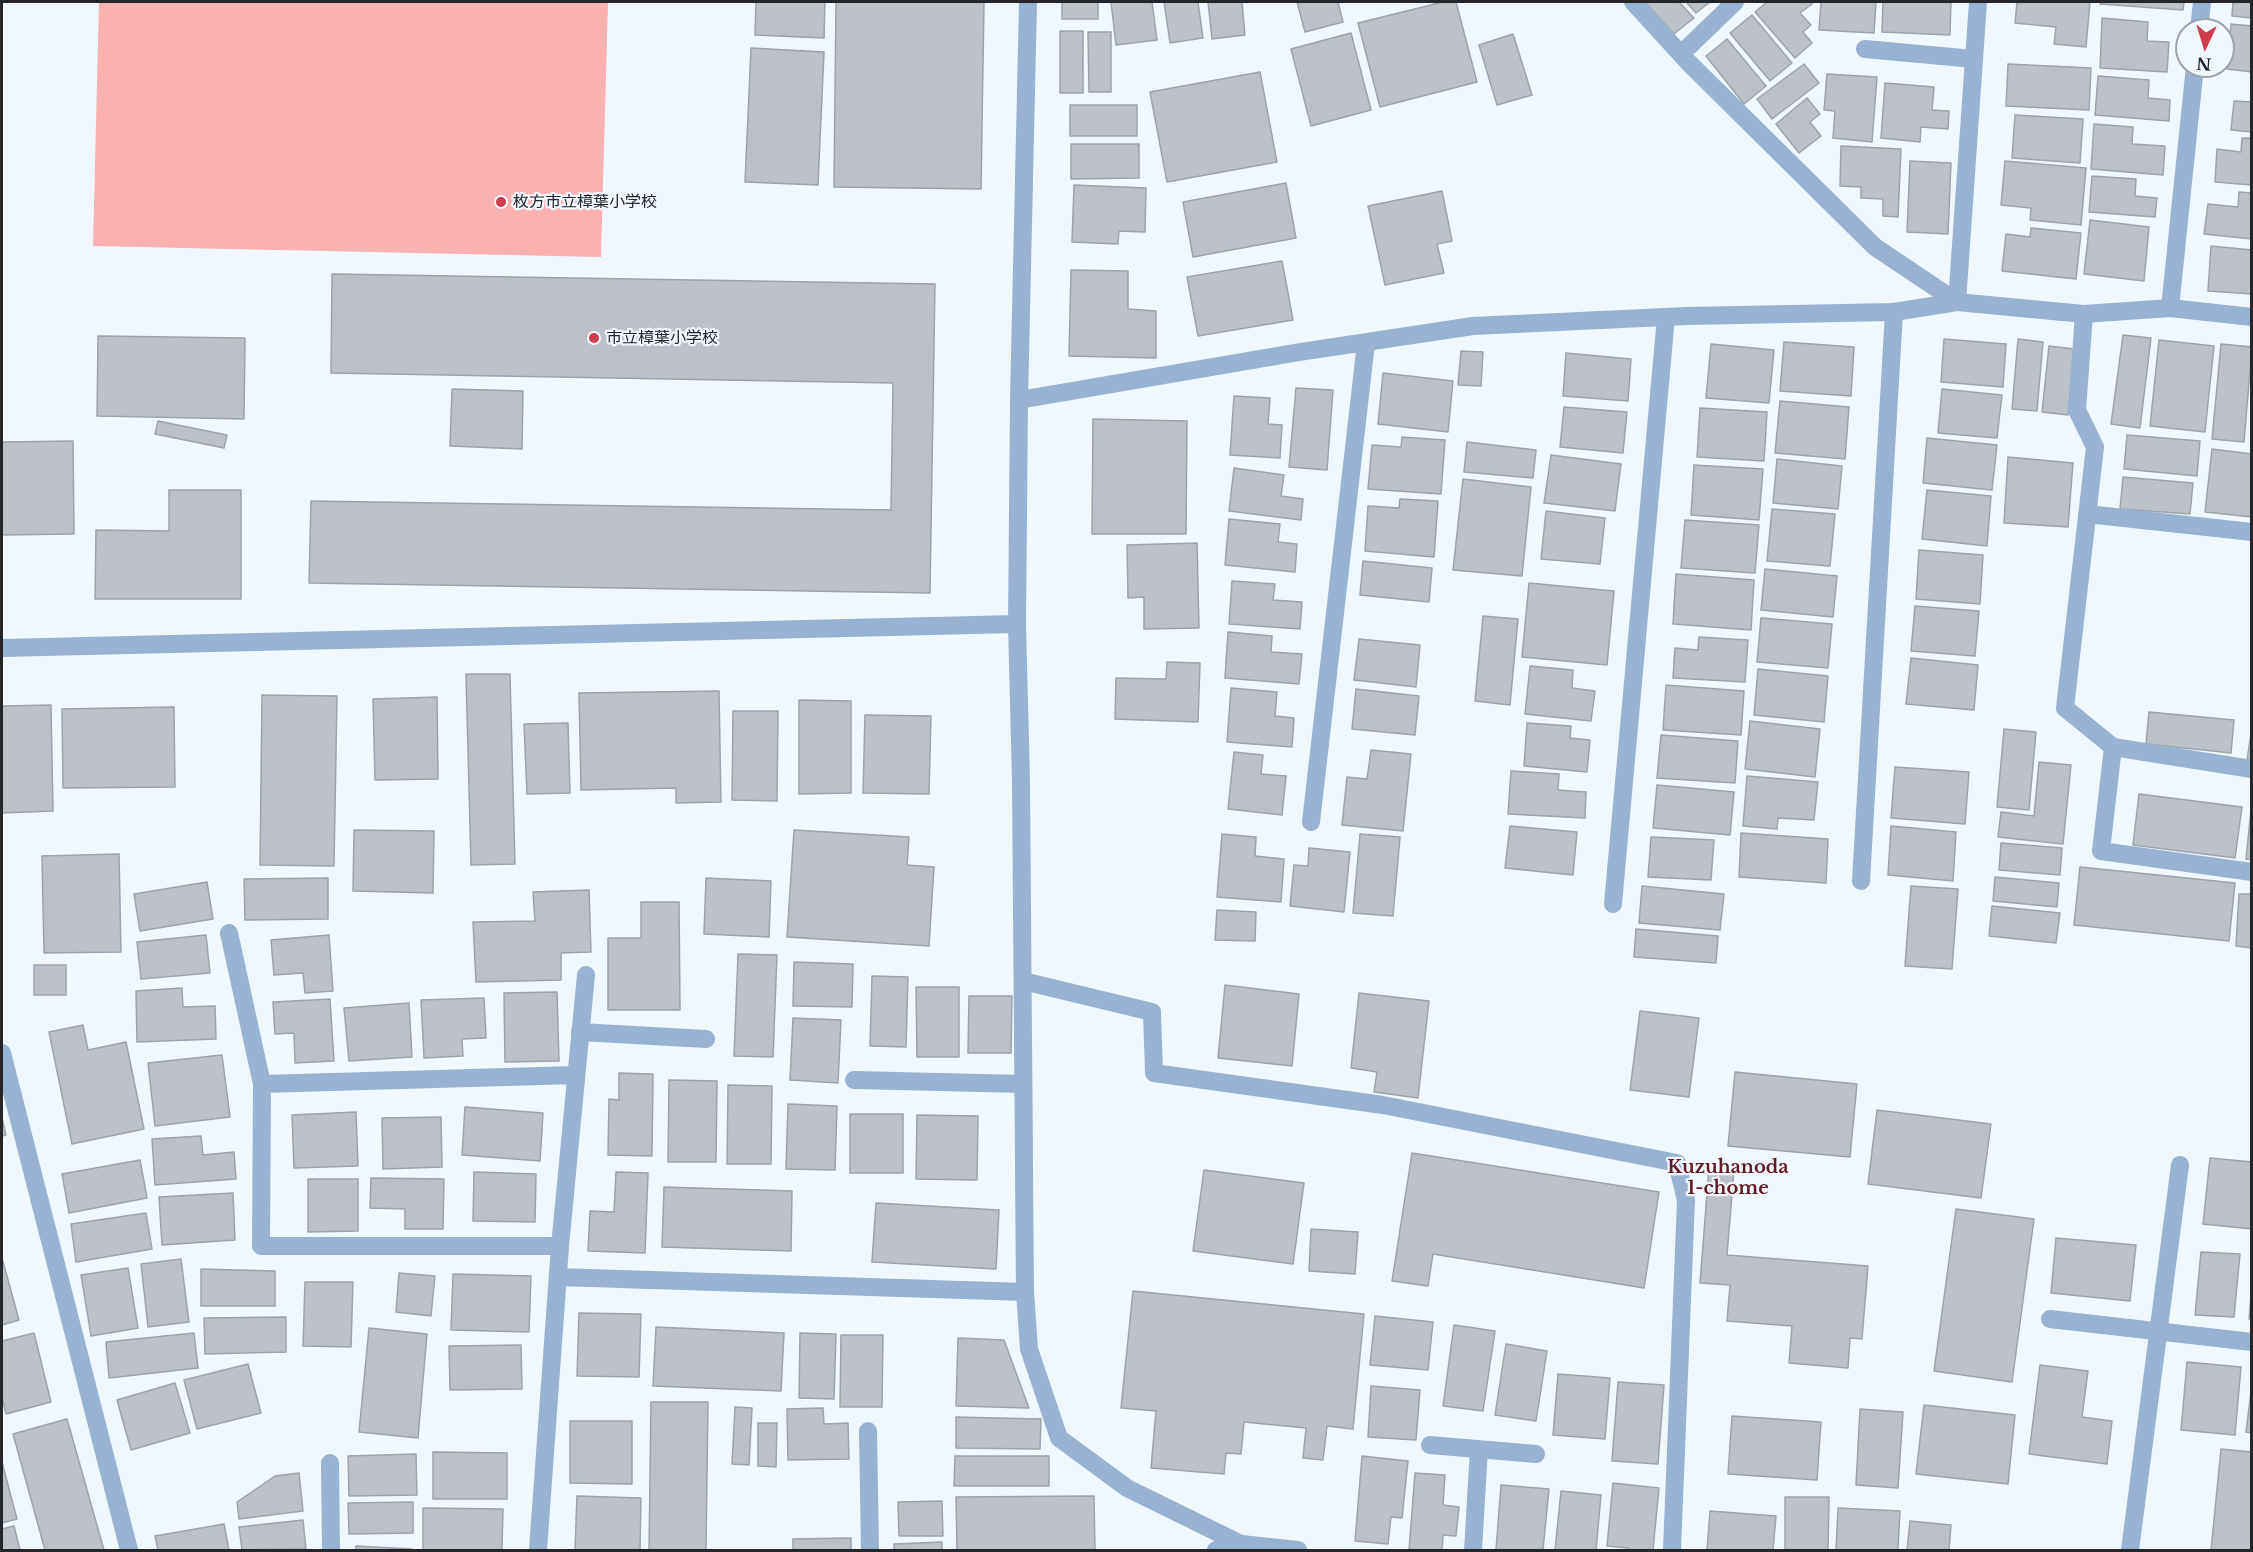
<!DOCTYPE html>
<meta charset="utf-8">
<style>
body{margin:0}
#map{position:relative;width:2253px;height:1552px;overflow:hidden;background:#f1f7fe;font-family:"Libre Baskerville",serif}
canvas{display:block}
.frame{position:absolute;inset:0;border:3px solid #242629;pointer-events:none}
.north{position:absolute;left:2175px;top:18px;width:60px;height:60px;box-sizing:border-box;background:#f1f7fe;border:2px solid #9fa3a9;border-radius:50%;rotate:184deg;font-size:16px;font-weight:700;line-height:24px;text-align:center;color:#242629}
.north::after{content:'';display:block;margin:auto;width:21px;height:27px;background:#cd3d4c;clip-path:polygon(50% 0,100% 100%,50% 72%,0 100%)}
</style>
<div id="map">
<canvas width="2253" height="1552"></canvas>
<div class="frame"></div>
<div class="north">N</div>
</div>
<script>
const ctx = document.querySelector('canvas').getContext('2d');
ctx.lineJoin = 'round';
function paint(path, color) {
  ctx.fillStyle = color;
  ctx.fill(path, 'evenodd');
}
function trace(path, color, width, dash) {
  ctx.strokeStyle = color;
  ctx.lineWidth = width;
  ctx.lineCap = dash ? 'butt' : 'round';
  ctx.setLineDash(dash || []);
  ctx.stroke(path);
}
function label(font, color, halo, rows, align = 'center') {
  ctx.font = font + ' "Libre Baskerville","Noto Sans JP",serif';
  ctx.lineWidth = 4.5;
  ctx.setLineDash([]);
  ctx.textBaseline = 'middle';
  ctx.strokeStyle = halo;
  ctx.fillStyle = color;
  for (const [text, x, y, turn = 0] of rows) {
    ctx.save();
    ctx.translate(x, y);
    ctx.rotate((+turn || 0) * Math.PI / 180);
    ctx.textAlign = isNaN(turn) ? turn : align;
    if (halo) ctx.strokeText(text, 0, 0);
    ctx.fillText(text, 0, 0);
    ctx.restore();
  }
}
paint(new Path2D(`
 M99 2H608L601 257 93 246Z`), '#f9b1b1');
const building = new Path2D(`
 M756 2H825L824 38 755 35Z
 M836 2H984L981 189 834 187Z
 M1062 2H1098V19H1062Z
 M1111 2H1152L1157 40 1116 45Z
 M1164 2H1198L1203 38 1170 43Z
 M1208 2H1242L1245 35 1212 39Z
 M1297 2H1338L1343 22 1305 32Z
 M1443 2H1456L1477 82 1380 107 1358 23Z
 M1645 2H1679L1694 18 1674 34Z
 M1686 2H1710L1696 13Z
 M1767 2H1812V4L1800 13 1811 25 1803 32 1812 43 1795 58 1755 12Z
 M1821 2H1876L1874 33 1819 30Z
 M1883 2H1951L1950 35 1882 32Z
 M2017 2H2090L2086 47 2054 44 2056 27 2015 23Z
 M2100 2H2184L2183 10 2100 4Z
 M2233 2H2252V18L2232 16Z
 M1752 15 1792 63 1770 81 1730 33Z
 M2102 18 2148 22 2147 41 2169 42 2167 72 2100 68Z
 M2231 24 2252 26V72L2227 69Z
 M1060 31H1083V93H1060Z
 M1088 32H1111V92H1089Z
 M1351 33 1371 110 1311 126 1291 49Z
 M1513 34 1532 95 1497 105 1479 45Z
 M1727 39 1766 86 1744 104 1706 56Z
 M751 48 824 52 818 185 745 182Z
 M1804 64 1819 83 1772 119 1757 99Z
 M2008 64 2091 68 2089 110 2006 106Z
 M1260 72 1277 162 1167 182 1150 92Z
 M1827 74 1877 77 1872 142 1833 138 1835 111 1824 110Z
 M2098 76 2149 80 2148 98 2170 100 2169 121 2095 115Z
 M1885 83 1934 87 1932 110 1949 111 1948 129 1921 127 1920 142 1881 138Z
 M1807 98 1820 114 1810 122 1821 136 1799 153 1776 124Z
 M2234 101 2252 102V132L2231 130Z
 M1070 105H1137V136H1070Z
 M2015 115 2083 119 2080 163 2012 158Z
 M2094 124 2133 127 2132 144 2165 146 2163 175 2091 169Z
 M2242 138H2252V185L2215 182 2217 149 2241 152Z
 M1071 144H1139V178L1071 179Z
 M1841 146 1901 149 1898 217 1883 216V199L1861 198V187L1840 186Z
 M1910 161 1951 163 1948 234 1907 232Z
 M2005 161 2086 168 2081 225 2030 220 2031 208 2001 205Z
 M2092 176 2136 179 2135 196 2157 198 2155 217 2089 212Z
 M1286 183 1296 238 1193 257 1183 202Z
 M1074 185 1146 188 1145 232 1119 231 1118 244 1072 242Z
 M1442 191 1452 241 1437 244 1444 273 1385 285 1368 206Z
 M2239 192 2252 193V239L2204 234 2208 204 2238 207Z
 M2090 220 2149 227 2144 281 2084 274Z
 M2031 228 2081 233 2076 279 2002 271 2006 234 2030 237Z
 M2211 246 2252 250V294L2208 291Z
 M1282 261 1293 320 1198 336 1187 277Z
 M1071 270 1128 271V309L1156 311V358L1069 356Z
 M332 274 935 284 930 593 309 583 311 501 891 510 893 383 331 373Z
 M2123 335 2151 338 2140 428 2111 424Z
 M98 336 245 338 244 419 97 416Z
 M1944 339 2006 344 2003 387 1941 382Z
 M2018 339 2043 342 2037 411 2012 409Z
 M2159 340 2214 346 2205 432 2150 426Z
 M1784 342 1854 347 1851 396 1780 391Z
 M1711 344 1774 350 1769 403 1706 398Z
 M2221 344 2252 347 2244 442 2212 439Z
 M2049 346 2074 349 2068 415 2042 412Z
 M1461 351 1483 352 1481 386 1458 385Z
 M1566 353 1631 359 1628 401 1563 396Z
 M1383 373 1453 381 1448 432 1378 424Z
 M1296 388 1333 390 1327 470 1289 467Z
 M452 389 523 391 522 449 450 446Z
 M1942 389 2002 395 1997 438 1938 433Z
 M1234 396 1270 398 1268 424 1282 425 1280 458 1230 455Z
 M1780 401 1849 407 1845 459 1775 453Z
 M1564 407 1627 412 1623 453 1560 447Z
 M1700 408 1767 412 1764 461 1697 457Z
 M1093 419 1187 421 1186 534H1092Z
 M158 421 227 435 224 448 155 434Z
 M2127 435 2200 441 2197 476 2124 469Z
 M1402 437 1445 440 1441 494 1368 489 1372 445 1401 447Z
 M1927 438 1997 445 1992 490 1923 483Z
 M73 441 74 534 2 535V442Z
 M1467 442 1536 450 1533 478 1464 472Z
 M2212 449 2252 454V517L2205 512Z
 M1551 455 1621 464 1615 511 1544 503Z
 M2008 457 2073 463 2068 527 2004 523Z
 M1777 459 1842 466 1838 509 1773 503Z
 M1694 465 1763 469 1759 520 1691 515Z
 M1234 468 1284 475 1281 496 1303 499 1301 520 1229 511Z
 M2123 477 2193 483 2190 514 2120 509Z
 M1463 479 1531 487 1522 576 1453 570Z
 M169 490H241V599H95L96 530 169 531Z
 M1927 490 1991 496 1987 546 1922 539Z
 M1400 499 1438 501 1434 557 1365 551 1368 506 1399 508Z
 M1772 509 1835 514 1830 566 1767 561Z
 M1546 511 1605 518 1600 564 1541 559Z
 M1229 519 1280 524 1278 542 1297 544 1295 572 1225 565Z
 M1685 520 1759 525 1755 573 1681 568Z
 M1197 543 1199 628 1144 629V597L1128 598 1127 545Z
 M1919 550 1983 555 1980 604 1916 599Z
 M1363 561 1432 568 1429 602 1360 595Z
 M1765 569 1837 576 1833 617 1761 610Z
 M1676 574 1754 580 1751 630 1673 624Z
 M1232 581 1275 584 1273 600 1302 602 1300 629 1229 624Z
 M1529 583 1614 591 1607 665 1522 657Z
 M1915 606 1979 611 1975 656 1911 651Z
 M1483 616 1518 619 1510 705 1475 701Z
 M1761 618 1832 624 1828 668 1757 662Z
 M1228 632 1272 636 1271 652 1302 654 1299 684 1225 678Z
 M1699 637 1748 640 1745 682 1673 678 1675 648 1698 650Z
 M1359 639 1420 645 1416 687 1354 680Z
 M1911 658 1978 665 1974 710 1906 704Z
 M1167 662 1200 663 1198 722 1115 719 1116 678 1166 679Z
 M1530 666 1573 670 1572 688 1595 691 1591 721 1525 714Z
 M1758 669 1828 676 1824 722 1754 715Z
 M466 674H510L515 864 471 865Z
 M1666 685 1744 691 1741 735 1663 730Z
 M1231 688 1277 692 1275 716 1294 718 1292 747 1227 742Z
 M1356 689 1419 696 1415 735 1352 729Z
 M719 691 721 802 676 803V788L581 790 579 693Z
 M262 695 337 696 334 866 260 865Z
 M437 697 438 779 375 780 373 699Z
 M799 700 851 701V793L799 794Z
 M51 705 53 811 2 813V706Z
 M174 707 175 787 63 788 62 709Z
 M733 711H778L777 801 732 800Z
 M2149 712 2234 720 2231 753 2146 744Z
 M865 715 931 716 929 794 863 793Z
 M1750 721 1820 729 1815 777 1745 769Z
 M568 723 570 793 527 794 524 724Z
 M1527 723 1571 726 1570 738 1590 740 1587 772 1524 766Z
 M2252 727V761L2247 760Z
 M2004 729 2036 732 2029 810 1997 807Z
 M1661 735 1738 741 1735 783 1657 778Z
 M1371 750 1411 754 1403 831 1342 825 1347 777 1367 779Z
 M1234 752 1263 755 1261 774 1286 776 1282 815 1228 809Z
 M2039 762 2071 765 2063 844 1998 837 2001 812 2034 816Z
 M1895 767 1969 772 1965 824 1891 818Z
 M1511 771 1559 774 1558 790 1586 792 1585 818 1508 814Z
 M1747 776 1818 782 1814 820 1778 818 1777 829 1743 826Z
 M1657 785 1734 792 1730 835 1653 828Z
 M2139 794 2242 807 2235 858 2133 845Z
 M2251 810H2252V860L2246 859Z
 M1510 826 1577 832 1573 875 1505 868Z
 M1891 826 1956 832 1953 881 1888 875Z
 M354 830 434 831 433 893 353 891Z
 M794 830 909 837 907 865 934 867 929 946 787 937Z
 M1741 833 1828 839 1826 883 1739 877Z
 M1222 834 1256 837 1255 856 1284 859 1281 902 1217 897Z
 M1360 834 1400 837 1393 916 1353 913Z
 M1651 837 1714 840 1711 880 1648 877Z
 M2001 843 2062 848 2060 875 1999 870Z
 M1309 848 1350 852 1344 912 1290 906 1294 865 1308 866Z
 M119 854 121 952 44 953 42 856Z
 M2080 867 2235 883 2229 941 2074 925Z
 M1995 877 2059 883 2057 907 1993 901Z
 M328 878V919L245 920 244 879Z
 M706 878 771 881 769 937 704 934Z
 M207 882 213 919 140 931 134 894Z
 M1642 886 1724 894 1720 930 1639 923Z
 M1911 886 1958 889 1952 969 1905 966Z
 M589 890 591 952 561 953V980L476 982 473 922 535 921 533 892Z
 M2239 894H2252V948L2236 946Z
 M641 902H679L680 1010H608V938H641Z
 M1992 906 2060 913 2056 943 1989 936Z
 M1217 910 1256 912 1255 941 1215 940Z
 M1636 929 1718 936 1716 963 1634 957Z
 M206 935 210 973 141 979 137 942Z
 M329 935 333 991 305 993 303 973 274 975 271 940Z
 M738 954 777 955 773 1057 734 1056Z
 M794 962 853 964 852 1007 793 1006Z
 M34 965H66V995H34Z
 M872 976 908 977 906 1047 870 1046Z
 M1225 985 1299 994 1292 1066 1218 1058Z
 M916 987H959V1057H917Z
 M182 988 183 1007 215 1006 216 1039 137 1042 136 991Z
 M557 992 559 1061 505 1062 504 993Z
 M1359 993 1429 1001 1418 1098 1374 1092 1377 1072 1351 1068Z
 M969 996H1012L1011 1053H968Z
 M484 998 486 1038 462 1039 463 1056 424 1058 421 1000Z
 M330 999 334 1061 295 1063 294 1033 275 1034 273 1002Z
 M409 1003 412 1057 349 1061 344 1008Z
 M1640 1011 1699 1018 1689 1097 1630 1090Z
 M793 1018 841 1020 838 1083 790 1080Z
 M83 1025 88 1050 126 1042 144 1129 72 1144 49 1032Z
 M222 1055 230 1117 155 1126 148 1063Z
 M1735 1072 1857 1084 1850 1157 1728 1146Z
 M619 1073 653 1074 652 1156 608 1155 609 1099 619 1100Z
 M669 1080 717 1081 716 1162H668Z
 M728 1085 772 1086 771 1164H727Z
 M788 1104 837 1106 835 1170 786 1169Z
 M465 1107 543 1113 540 1161 462 1155Z
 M1877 1110 1991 1124 1981 1198 1868 1184Z
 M356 1112 358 1166 294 1168 292 1115Z
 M850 1114H903V1173H850Z
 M917 1115 978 1116 977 1180 916 1179Z
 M441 1117 442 1167 383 1169 382 1118Z
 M2 1118 6 1135 2 1136Z
 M201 1136 203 1155 234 1152 236 1179 155 1185 152 1139Z
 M1412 1153 1659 1192 1644 1288 1433 1254 1428 1286 1392 1281Z
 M2210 1158 2252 1162V1229L2203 1224Z
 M140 1160 147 1198 69 1213 62 1174Z
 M1709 1168 1734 1170 1727 1255 1868 1266 1862 1339 1850 1338 1848 1368 1789 1363 1792 1326 1727 1321 1730 1285 1700 1283Z
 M1204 1170 1304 1183 1293 1264 1193 1251Z
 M474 1172 536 1174 535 1222 473 1221Z
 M616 1172 648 1173 645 1253 588 1251 590 1211 614 1212Z
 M371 1178 444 1179 443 1229H405V1209L370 1208Z
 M308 1179H358V1231L308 1232Z
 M664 1187 792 1191 791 1251 662 1247Z
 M233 1193 235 1240 162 1245 159 1197Z
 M876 1203 999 1210 996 1269 872 1262Z
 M1956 1209 2034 1219 2012 1382 1934 1371Z
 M146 1213 152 1249 76 1262 71 1224Z
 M1311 1229 1358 1232 1355 1274 1309 1271Z
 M2056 1238 2136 1245 2130 1301 2051 1293Z
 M2201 1252 2240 1254 2234 1317 2195 1315Z
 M2 1258 19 1320 2 1325Z
 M181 1259 189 1322 148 1327 141 1264Z
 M128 1268 138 1328 91 1336 81 1275Z
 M201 1269 275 1271V1306H201Z
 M399 1273 435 1276 431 1316 396 1312Z
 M453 1274 531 1276 529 1332 451 1330Z
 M305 1282H353L351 1347 303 1346Z
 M2252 1284V1319H2249Z
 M1133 1291 1364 1314 1353 1429 1327 1426 1323 1460 1303 1458 1306 1428 1244 1422 1241 1454 1226 1453 1224 1474 1151 1468 1156 1411 1121 1408Z
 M579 1313 641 1314 639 1377 577 1376Z
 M1375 1316 1433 1322 1428 1370 1370 1365Z
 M286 1317V1352L205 1354 204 1318Z
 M1454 1325 1495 1331 1483 1411 1443 1406Z
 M656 1327 784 1333 781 1391 653 1386Z
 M369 1328 427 1334 418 1438 359 1432Z
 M34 1333 51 1402 6 1414 2 1397V1341Z
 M194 1333 198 1368 109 1378 106 1342Z
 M800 1333 836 1334 834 1399 799 1398Z
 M841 1335H883L882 1407H840Z
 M958 1338 1004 1340 1029 1408 956 1406Z
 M1506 1344 1547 1351 1536 1421 1495 1415Z
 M521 1345 522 1389 450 1390 449 1346Z
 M2187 1362 2241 1367 2235 1435 2181 1430Z
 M248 1364 261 1413 197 1429 184 1380Z
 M2040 1365 2088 1371 2082 1417 2112 1421 2107 1464 2029 1454Z
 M1558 1374 1610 1378 1605 1439 1553 1435Z
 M1618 1382 1664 1385 1658 1464 1612 1461Z
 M175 1383 190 1433 131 1450 117 1400Z
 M2252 1384V1433L2246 1432Z
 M1371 1386 1420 1390 1416 1440 1368 1437Z
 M651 1402H708L706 1550H649Z
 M1924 1405 2015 1415 2008 1484 1916 1474Z
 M735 1407 752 1408 749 1465 732 1464Z
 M823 1408 824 1424 848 1423 849 1459 788 1460 787 1409Z
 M1860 1409 1903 1412 1898 1488 1856 1485Z
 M1732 1416 1821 1422 1817 1480 1728 1474Z
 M956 1417 1041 1419 1040 1449 956 1448Z
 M67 1419 104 1550H45L13 1434Z
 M570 1421H632V1484L570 1483Z
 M758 1423H777L776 1467 758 1466Z
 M2221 1449 2252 1452V1550H2211Z
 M433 1452 507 1453V1499H433Z
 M416 1454 417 1495 349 1496 348 1456Z
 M955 1456H1049V1486H954Z
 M1362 1456 1408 1461 1402 1518 1391 1517 1388 1544 1355 1541Z
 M2 1462 17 1519 2 1523Z
 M299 1473 303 1511 239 1519 237 1502 275 1476Z
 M1415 1473 1445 1475 1443 1505 1459 1507 1456 1536 1443 1535 1442 1550H1409Z
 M1613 1483 1659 1488 1653 1550H1628V1548L1607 1546Z
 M1501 1485 1549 1489 1543 1550H1496Z
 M1561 1491 1601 1495 1596 1550H1555Z
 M577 1496 641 1498 640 1550H575Z
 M1094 1496 1095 1550H957L956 1497Z
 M1785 1497H1829L1828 1550H1785Z
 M942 1501 943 1536H899L898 1502Z
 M413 1502V1533L349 1534 348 1503Z
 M423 1508 503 1509 502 1550H423Z
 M1838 1508 1900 1511 1898 1550H1836Z
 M1710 1511 1776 1516 1773 1550H1707Z
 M303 1520 306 1549 242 1550 239 1527Z
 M1910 1521 1951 1525 1949 1550H1907Z
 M224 1524 229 1550H158L155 1536Z
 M14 1526 20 1550H2V1529Z
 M851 1538V1550H793V1539Z
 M942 1542V1550H894V1544Z
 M356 1546 412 1549V1550H356Z`);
paint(building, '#bcc1c8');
trace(building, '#9da3a9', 1.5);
trace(new Path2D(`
 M1633 2 1688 62 1875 247 1957 302
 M1865 49 1974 59
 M1681 54 1735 2
 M2084 314 2077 410 2095 447 2065 708 2113 747 2252 769
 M2087 514 2252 532
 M2113 747 2101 851 2252 872
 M1311 822 1366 343
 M1861 881 1894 312
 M1613 904 1666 317
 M1023 981 1152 1012 1154 1073 1383 1105 1677 1163 1686 1200 1672 1550
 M580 1032 706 1039
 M854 1080 1023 1084
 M2050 1319 2252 1342
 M868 1431 870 1550
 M1430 1445 1536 1454
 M330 1463 331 1550
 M1473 1550 1479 1449
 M2130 1550 2180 1165`), '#98b2d3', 18);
trace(new Path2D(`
 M2199 30 2202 2
 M1957 302 1978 2
 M2170 308 2195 66
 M1019 400 1300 352 1473 326 1686 316 1894 312 1957 302 2084 314 2170 308 2252 317
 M2 648 1017 624
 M229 933 262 1084 261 1246H560L538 1550
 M2 1053 129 1550
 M262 1084 576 1075
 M560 1246 586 975
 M558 1277 1025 1292
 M1216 1550 1241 1544`), '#98b2d3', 18);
trace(new Path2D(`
 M1028 2 1019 400 1017 624 1021 781 1025 1292 1029 1349 1059 1438 1127 1488 1241 1544 1298 1550`), '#98b2d3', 18);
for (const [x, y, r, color] of [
 [501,202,6,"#cd3d4c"],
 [594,338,6,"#cd3d4c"]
]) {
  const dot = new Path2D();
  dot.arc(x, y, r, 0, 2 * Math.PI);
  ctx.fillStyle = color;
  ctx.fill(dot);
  trace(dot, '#f1f7fe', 2);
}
label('16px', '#242629', '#f1f7fe', [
 ["枚方市立樟葉小学校",513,202],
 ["市立樟葉小学校",606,338]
], 'left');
label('bold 18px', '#611b22', '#f1f7fe', [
 ["Kuzuhanoda",1728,1168],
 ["1-chome",1728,1189]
]);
</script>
